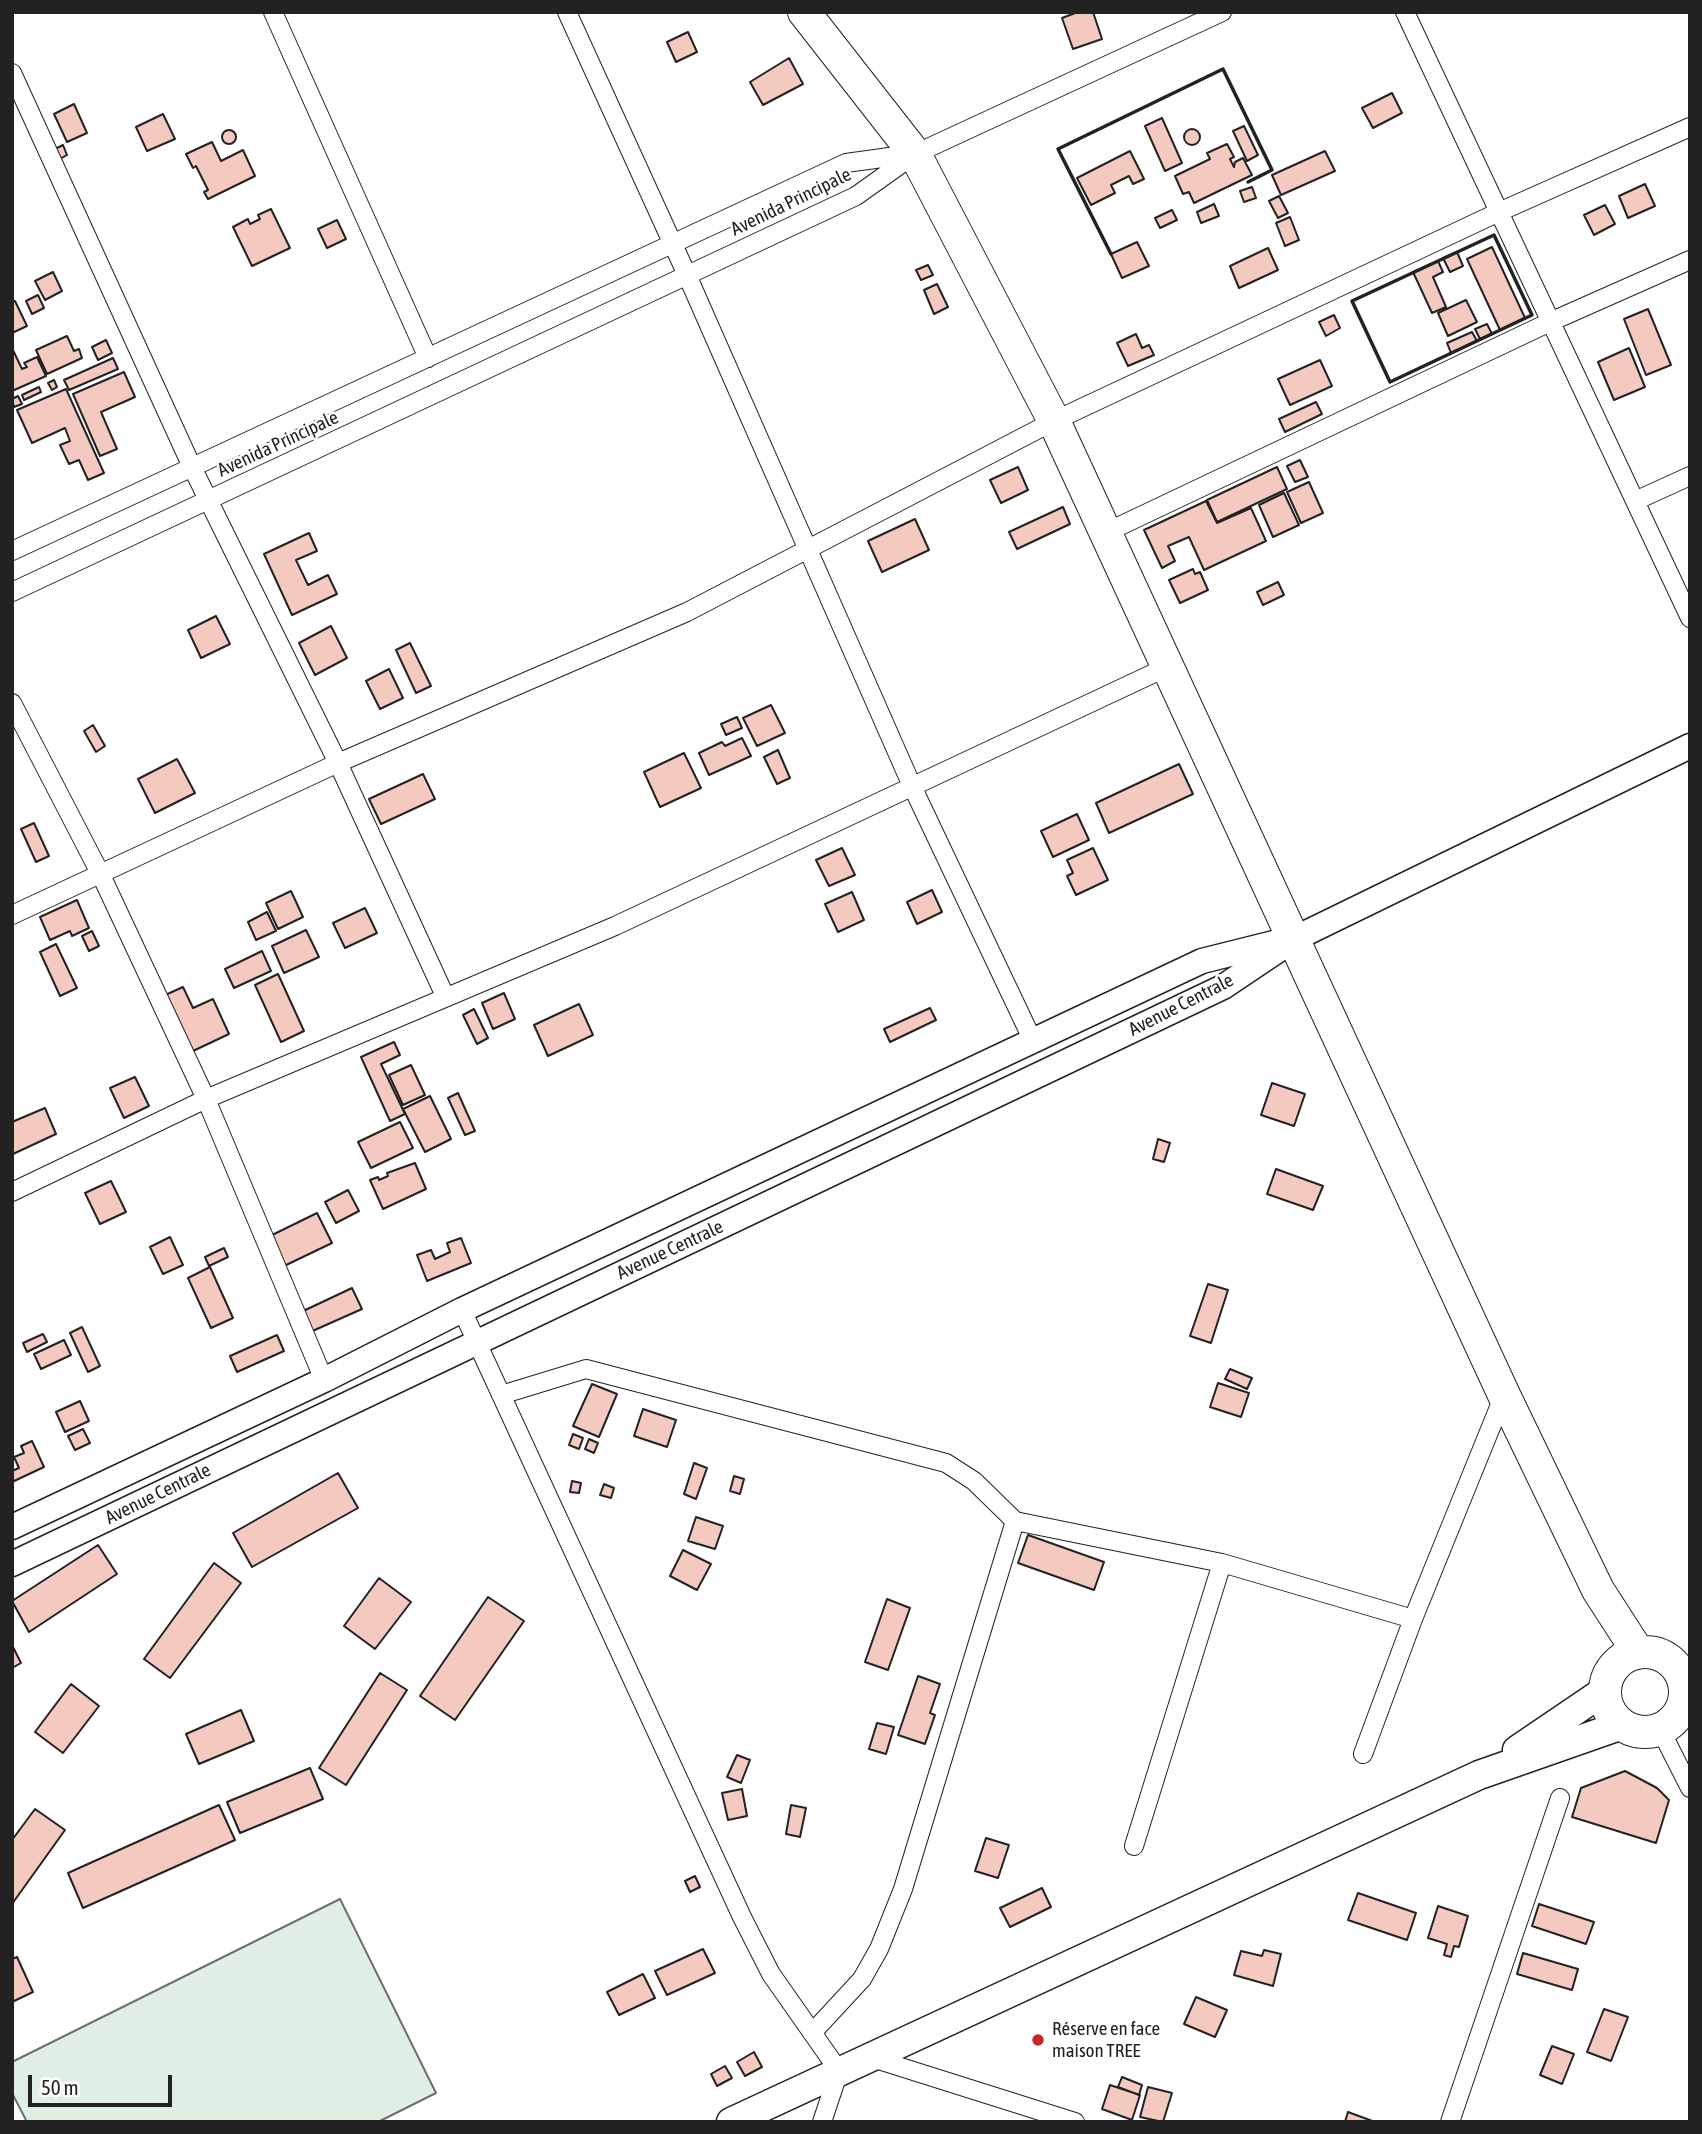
<!DOCTYPE html>
<meta charset="utf-8">
<style>
body{margin:0}
#map{position:relative;width:1702px;height:2134px;overflow:hidden;background:#fff;font-family:"Asap Condensed",sans-serif}
canvas{display:block}
.frame{position:absolute;inset:0;border:14px solid #222;pointer-events:none}
.scale{position:absolute;left:28px;top:2075px;width:144px;height:32px;box-sizing:border-box;border:4px solid #222;border-top:0;padding-left:9px;font-size:21px;line-height:24px;white-space:nowrap;color:#222;-webkit-text-stroke:5px #fff;paint-order:stroke}
</style>
<div id="map">
<canvas width="1702" height="2134"></canvas>
<div class="frame"></div>
<div class="scale">50 m</div>
</div>
<script>
const ctx = document.querySelector('canvas').getContext('2d');
ctx.lineJoin = 'round';
function paint(path, color) {
  ctx.fillStyle = color;
  ctx.fill(path, 'evenodd');
}
function trace(path, color, width, dash) {
  ctx.strokeStyle = color;
  ctx.lineWidth = width;
  ctx.lineCap = dash ? 'butt' : 'round';
  ctx.setLineDash(dash || []);
  ctx.stroke(path);
}
function label(font, color, halo, rows, align = 'center') {
  ctx.font = font + ' "Asap Condensed",sans-serif';
  ctx.lineWidth = 5;
  ctx.setLineDash([]);
  ctx.textBaseline = 'middle';
  ctx.strokeStyle = halo;
  ctx.fillStyle = color;
  for (const [text, x, y, turn = 0] of rows) {
    ctx.save();
    ctx.translate(x, y);
    ctx.rotate((+turn || 0) * Math.PI / 180);
    ctx.textAlign = isNaN(turn) ? turn : align;
    if (halo) ctx.strokeText(text, 0, 0);
    ctx.fillText(text, 0, 0);
    ctx.restore();
  }
}
const green = new Path2D(`
 M340 1899 436 2093 378 2122H27L12 2093V2062Z`);
paint(green, '#e0efe3');
trace(green, '#6f6f6f', 2);
const building = new Path2D(`
 M1078 12H1093L1102 39 1073 49 1062 18Z
 M688 32 697 52 676 62 667 42Z
 M789 58 803 84 763 105 750 82Z
 M1392 93 1402 113 1373 128 1362 108Z
 M74 104 87 133 67 142 54 114Z
 M163 114 175 139 147 151 136 127Z
 M1162 118 1182 163 1165 171 1145 126Z
 M1244 126 1258 155 1247 161 1233 131Z
 M1184 137a8 8 0 1 1 16 0a8 8 0 1 1-16 0Z
 M222 137a7 7 0 1 1 14 0a7 7 0 1 1-14 0Z
 M212 142 221 161 243 150 255 176 208 199 204 192 208 190 196 166 193 168 186 154Z
 M1227 144 1234 157 1230 159 1234 167 1235 162 1243 158 1252 175 1194 203 1189 192 1183 194 1175 176 1210 159 1207 153Z
 M63 145 67 155 60 159 55 149Z
 M1130 151 1144 179 1133 184 1129 176 1111 185 1115 193 1091 205 1077 178Z
 M1325 151 1335 171 1281 195 1272 175Z
 M1645 184 1655 206 1628 218 1619 196Z
 M1252 187 1256 198 1244 202 1240 191Z
 M1279 196 1288 213 1278 218 1269 201Z
 M1214 204 1219 216 1201 223 1197 212Z
 M1605 205 1615 224 1594 235 1584 215Z
 M271 209 290 248 252 266 233 227 248 219 250 224 260 219 258 215Z
 M1172 210 1177 220 1160 228 1155 218Z
 M1290 217 1299 240 1285 246 1276 223Z
 M337 220 346 239 327 248 318 229Z
 M1137 242 1149 266 1122 278 1111 254Z
 M1492 247 1525 318 1500 330 1467 259Z
 M1268 248 1278 270 1239 288 1230 266Z
 M1457 252 1463 266 1450 272 1443 258Z
 M1438 261 1443 272 1433 277 1446 307 1432 313 1413 272Z
 M928 265 933 275 921 280 916 270Z
 M53 272 62 291 45 300 35 281Z
 M937 284 948 307 934 314 924 290Z
 M38 295 44 308 32 314 26 301Z
 M1466 300 1477 322 1448 336 1438 313Z
 M15 301 27 326 12 333V302Z
 M1648 309 1671 365 1646 375 1624 319Z
 M1334 315 1340 328 1326 336 1319 322Z
 M1487 324 1492 334 1480 339 1475 329Z
 M1472 332 1477 341 1451 353 1447 343Z
 M1136 334 1142 348 1149 345 1154 355 1128 366 1117 343Z
 M67 336 74 351 79 349 82 358 47 374 36 350Z
 M106 340 112 353 98 360 92 347Z
 M12 348 22 369 27 367 24 363 37 357 46 376 12 391Z
 M1629 348 1645 387 1614 400 1598 362Z
 M113 358 118 369 69 390 64 380Z
 M1320 360 1332 386 1290 405 1278 379Z
 M124 372 135 397 101 412 117 449 100 456 73 394Z
 M54 380 57 387 52 390 48 383Z
 M39 387 41 392 24 400 22 395Z
 M66 389 104 473 88 480 79 460 69 464 60 445 70 441 65 428 32 443 17 410Z
 M18 396 22 404 14 407 12 399Z
 M1316 402 1322 414 1285 432 1279 419Z
 M1300 460 1308 477 1295 482 1287 466Z
 M1018 467 1028 490 1001 503 990 480Z
 M1277 467 1287 489 1217 522 1207 500Z
 M1309 482 1323 513 1301 523 1287 492Z
 M1284 493 1299 525 1273 537 1259 505Z
 M1206 501 1217 523 1251 508 1266 541 1204 570 1189 537 1168 546 1175 561 1162 568 1144 530Z
 M1063 507 1070 524 1017 549 1009 532Z
 M915 519 929 550 882 572 868 541Z
 M309 533 317 551 296 560 308 585 328 575 337 594 292 615 264 554Z
 M1193 569 1195 574 1200 572 1208 590 1180 603 1169 580Z
 M1278 582 1284 595 1263 605 1257 592Z
 M216 616 230 644 201 658 188 630Z
 M331 626 347 658 315 675 299 643Z
 M410 643 431 686 416 693 396 650Z
 M389 669 403 698 380 709 366 681Z
 M771 705 785 733 757 746 743 718Z
 M737 717 742 728 726 735 721 724Z
 M93 725 105 746 96 752 84 731Z
 M742 738 751 756 709 775 699 753 722 742 725 746Z
 M778 750 790 778 777 784 764 757Z
 M684 753 701 788 660 807 644 772Z
 M177 759 195 793 155 813 138 779Z
 M1179 764 1193 794 1109 833 1096 803Z
 M423 774 435 799 381 824 369 799Z
 M1077 814 1089 840 1053 857 1041 831Z
 M34 823 49 856 36 862 21 829Z
 M842 848 855 875 829 886 816 860Z
 M1093 848 1108 880 1076 895 1067 876 1073 873 1067 860Z
 M932 890 942 912 917 924 907 902Z
 M291 891 303 917 278 929 266 903Z
 M852 892 864 920 838 932 825 904Z
 M77 900 89 928 72 936 70 931 50 940 40 917Z
 M365 908 377 933 345 948 333 923Z
 M267 912 276 931 256 940 248 922Z
 M306 930 319 957 284 973 272 946Z
 M92 931 99 946 89 951 82 936Z
 M56 944 77 988 60 996 40 952Z
 M262 951 271 971 234 988 225 969Z
 M278 974 304 1031 281 1042 255 985Z
 M183 987 193 1008 213 999 229 1034 193 1051 163 996Z
 M504 993 515 1019 493 1029 482 1003Z
 M579 1004 593 1035 548 1056 534 1025Z
 M930 1008 936 1020 890 1042 884 1029Z
 M474 1009 488 1038 477 1044 463 1015Z
 M394 1042 400 1055 381 1064 405 1114 390 1121 361 1057Z
 M411 1065 425 1095 403 1105 389 1075Z
 M135 1077 149 1106 124 1118 110 1088Z
 M1272 1083 1305 1094 1294 1126 1261 1115Z
 M458 1093 475 1131 465 1135 448 1098Z
 M430 1096 451 1139 425 1152 403 1109Z
 M45 1108 56 1134 13 1154 12 1122Z
 M400 1122 413 1148 371 1168 358 1142Z
 M1158 1139 1170 1143 1164 1162 1153 1159Z
 M415 1163 426 1189 383 1209 370 1180 378 1177 379 1180 388 1176 387 1173Z
 M1276 1169 1323 1186 1313 1210 1267 1194Z
 M111 1181 126 1212 100 1224 85 1193Z
 M348 1190 359 1211 336 1223 325 1202Z
 M317 1213 332 1243 282 1267 268 1237Z
 M170 1237 183 1265 163 1274 150 1247Z
 M461 1238 471 1263 427 1281 417 1255 431 1250 435 1259 450 1252 447 1243Z
 M224 1248 228 1257 209 1266 205 1257Z
 M210 1267 233 1318 211 1328 188 1278Z
 M1208 1284 1228 1290 1211 1343 1190 1336Z
 M352 1288 362 1309 308 1333 299 1313Z
 M82 1327 100 1366 88 1372 70 1333Z
 M43 1334 47 1342 27 1352 23 1343Z
 M277 1335 284 1351 237 1372 230 1356Z
 M64 1340 71 1355 41 1369 34 1354Z
 M1230 1369 1252 1378 1247 1389 1225 1379Z
 M1218 1383 1249 1393 1241 1417 1210 1407Z
 M592 1384 617 1394 599 1437 573 1426Z
 M80 1401 89 1421 65 1432 56 1412Z
 M643 1409 676 1420 667 1447 634 1436Z
 M83 1429 90 1443 75 1450 68 1436Z
 M573 1434 583 1438 579 1449 569 1445Z
 M589 1439 598 1443 594 1453 585 1449Z
 M32 1441 44 1467 12 1482V1471L19 1468 14 1457 24 1453 21 1446Z
 M694 1463 707 1468 696 1499 684 1494Z
 M338 1473 358 1508 252 1567 233 1533Z
 M734 1476 744 1479 740 1494 730 1491Z
 M572 1481 581 1483 579 1493 570 1492Z
 M604 1484 614 1488 611 1498 600 1495Z
 M696 1517 723 1526 715 1549 688 1541Z
 M1028 1535 1104 1562 1094 1590 1018 1563Z
 M98 1545 117 1574 29 1632 12 1601Z
 M683 1550 711 1564 697 1590 670 1576Z
 M214 1563 241 1583 170 1678 144 1659Z
 M379 1578 411 1602 375 1649 344 1626Z
 M488 1597 524 1621 455 1720 420 1696Z
 M887 1599 910 1608 888 1670 865 1662Z
 M12 1645 21 1663 12 1668Z
 M380 1673 407 1690 346 1785 319 1768Z
 M918 1676 940 1684 930 1713 935 1715 925 1744 898 1735Z
 M71 1684 99 1706 63 1753 35 1732Z
 M241 1710 254 1741 199 1764 186 1734Z
 M877 1723 894 1727 886 1754 869 1749Z
 M737 1755 750 1760 741 1783 727 1777Z
 M310 1768 323 1799 240 1833 227 1802Z
 M1625 1771 1657 1788 1669 1800 1656 1843 1572 1817 1581 1788Z
 M742 1789 747 1816 728 1820 722 1793Z
 M219 1805 235 1840 83 1908 68 1873Z
 M791 1805 806 1808 800 1837 786 1834Z
 M35 1809 65 1830 12 1904V1840Z
 M986 1838 1009 1845 998 1878 975 1871Z
 M695 1876 700 1887 690 1892 685 1881Z
 M1042 1888 1051 1907 1010 1927 1000 1908Z
 M1358 1893 1416 1913 1407 1940 1348 1920Z
 M1539 1904 1594 1922 1586 1944 1532 1926Z
 M1438 1906 1468 1916 1459 1947 1454 1946 1451 1957 1444 1955 1447 1944 1428 1938Z
 M703 1949 715 1973 667 1995 655 1971Z
 M1264 1950 1281 1954 1273 1986 1234 1975 1241 1951 1262 1956Z
 M1523 1953 1578 1969 1572 1990 1517 1974Z
 M17 1957 33 1992 12 2002V1959Z
 M643 1974 655 1998 619 2015 607 1992Z
 M1196 1997 1227 2010 1215 2037 1184 2024Z
 M1604 2009 1628 2017 1611 2061 1587 2052Z
 M1552 2046 1574 2054 1562 2084 1540 2075Z
 M754 2052 762 2067 745 2076 737 2062Z
 M725 2066 732 2078 717 2086 711 2074Z
 M1122 2077 1142 2085 1139 2095 1118 2087Z
 M1110 2085 1140 2095 1132 2120 1102 2109Z
 M1148 2087 1172 2093 1163 2122 1140 2117Z
 M1348 2112 1375 2122H1345Z`);
paint(building, '#f3c9c0');
trace(building, '#222', 2);
const street = new Path2D(`
 M273 12 428 358
 M567 12 687 275 912 786 1033 1041
 M1405 12 1690 618
 M12 73 192 467 338 763 445 996
 M1635 501 1690 476
 M1105 533 1550 322 1690 260
 M12 551 846 163 911 154
 M12 592 856 196 915 154 1222 12
 M12 703 101 875 206 1099 324 1380
 M12 915 338 763 687 612 1054 421 1499 212 1690 127
 M12 1192 206 1099 615 926 1167 667
 M462 1310 742 1917 771 1974 839 2071 822 2122
 M501 1395 586 1369 946 1463 974 1481 1015 1521 1222 1563 1413 1619
 M1660 1729 1690 1788
 M1363 1754 1413 1619 1504 1395
 M1134 1846 1222 1563
 M812 2033 862 1979 879 1949 903 1889 1015 1521
 M869 2057 1075 2122
 M1450 2122 1560 1798`);
const secondary = new Path2D(`
 M12 1527 324 1380 462 1310 1202 961 1278 942
 M12 1564 1223 987 1296 938 1690 746`);
const primary = new Path2D(`
 M1517 1750 1604 1691
 M731 2122 1479 1775 1622 1725`);
const highway = new Path2D(`
 M804 12 915 154 1054 421 1504 1395 1598 1590 1638 1652
 M1605 1692a40 40 0 1 1 80 0a40 40 0 1 1-80 0Z`);
trace(street, '#222', 20);
trace(secondary, '#222', 27);
trace(primary, '#222', 31);
trace(highway, '#222', 34);
trace(street, '#fff', 18);
trace(secondary, '#fff', 24);
trace(primary, '#fff', 28);
trace(highway, '#fff', 32);
trace(new Path2D(`
 M1494 235 1532 315 1390 382 1352 301Z
 M1111 254 1058 149 1223 69 1272 170 1248 182`), '#222', 3.5);
for (const [x, y, r, color] of [
 [1038,2040,7,"#c62828"]
]) {
  const dot = new Path2D();
  dot.arc(x, y, r, 0, 2 * Math.PI);
  ctx.fillStyle = color;
  ctx.fill(dot);
  trace(dot, '#fff', 2.5);
}
label('19px', '#222', '#fff', [
 ["Avenida Principale",791,202,-26],
 ["Avenida Principale",278,444,-25],
 ["Avenue Centrale",1181,1005,-27],
 ["Avenue Centrale",670,1250,-25],
 ["Avenue Centrale",158,1494,-26]
]);
label('19px', '#222', '#fff', [
 ["Réserve en face",1052,2029],
 ["maison TREE",1052,2051]
], 'left');
</script>
